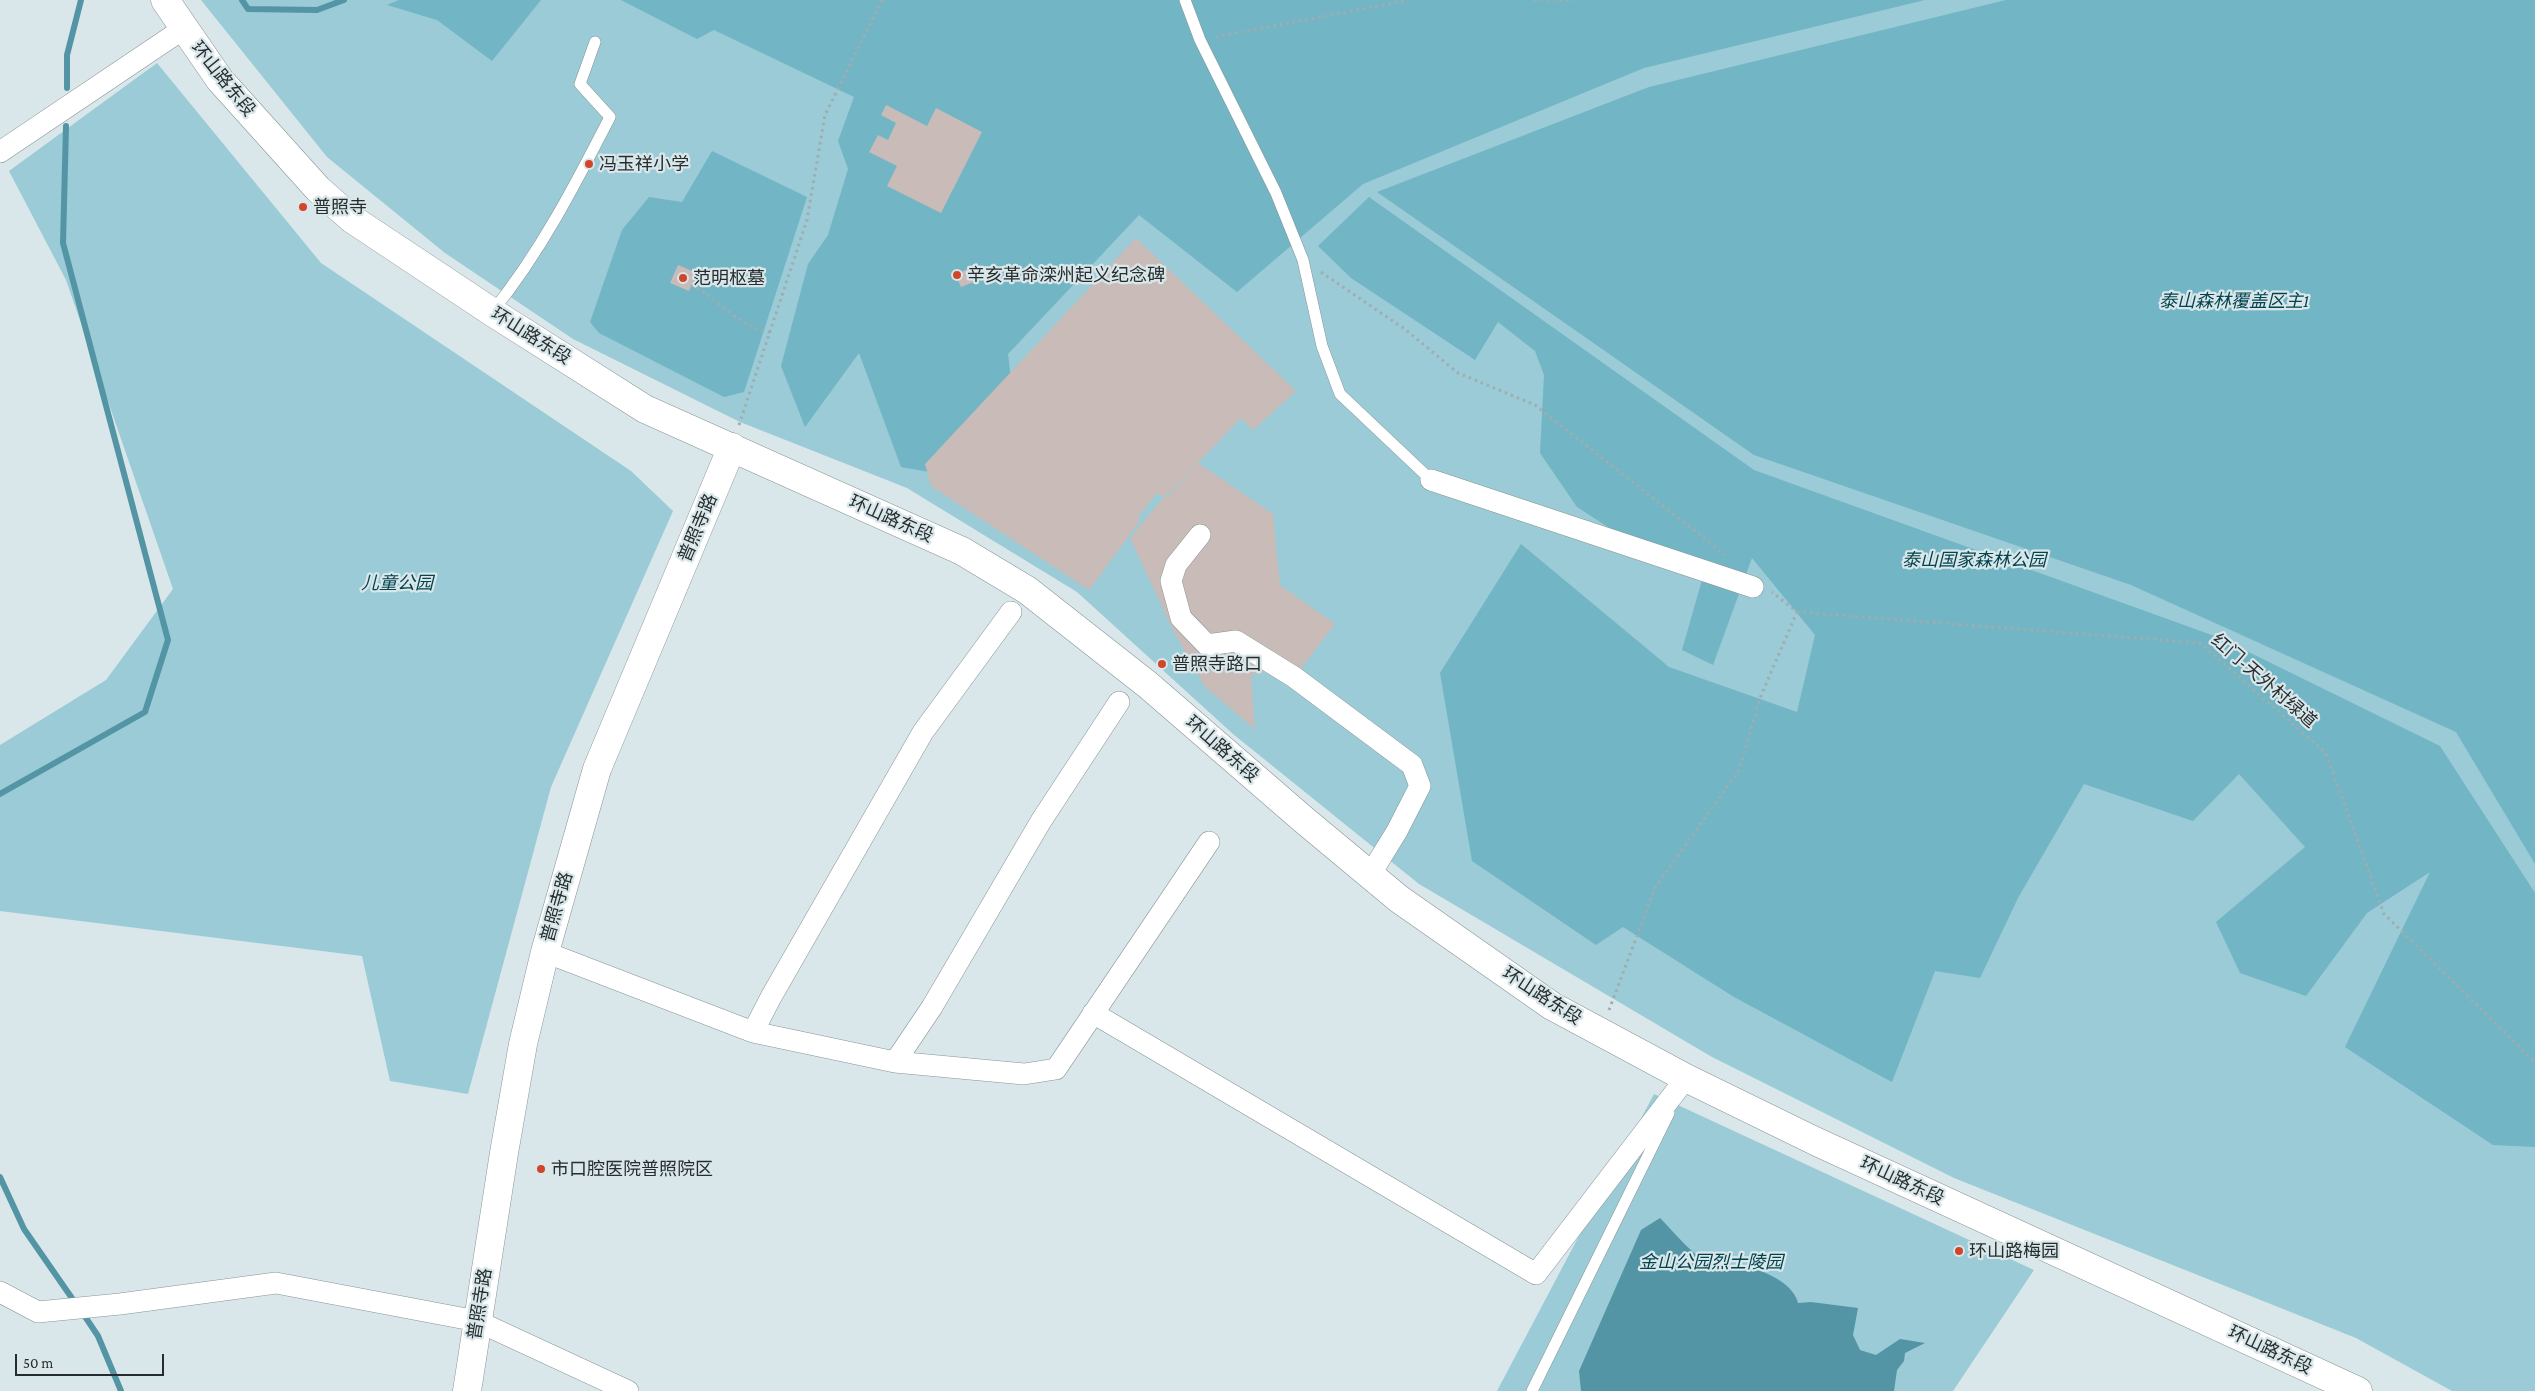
<!DOCTYPE html>
<meta charset="utf-8">
<style>
body{margin:0}
#map{position:relative;width:2535px;height:1391px;overflow:hidden;background:#d9e7ea;font-family:"Crimson Pro",serif}
canvas{display:block}
.scale{position:absolute;left:15px;top:1354px;width:149px;height:22px;box-sizing:border-box;border:2px solid #272d2e;border-top:0;padding-left:6px;font-size:15px;line-height:18px;white-space:nowrap;color:#272d2e;-webkit-text-stroke:4px #d9e7ea;paint-order:stroke}
</style>
<div id="map">
<canvas width="2535" height="1391"></canvas>
<div class="scale">50 m</div>
</div>
<script>
const ctx = document.querySelector('canvas').getContext('2d');
ctx.lineJoin = 'round';
function paint(path, color) {
  ctx.fillStyle = color;
  ctx.fill(path, 'evenodd');
}
function trace(path, color, width, dash) {
  ctx.strokeStyle = color;
  ctx.lineWidth = width;
  ctx.lineCap = dash ? 'butt' : 'round';
  ctx.setLineDash(dash || []);
  ctx.stroke(path);
}
function label(font, color, halo, rows, align = 'center') {
  ctx.font = font + ' "Crimson Pro","Noto Sans SC",serif';
  ctx.lineWidth = 4.5;
  ctx.setLineDash([]);
  ctx.textBaseline = 'middle';
  ctx.strokeStyle = halo;
  ctx.fillStyle = color;
  for (const [text, x, y, turn = 0] of rows) {
    ctx.save();
    ctx.translate(x, y);
    ctx.rotate((+turn || 0) * Math.PI / 180);
    ctx.textAlign = isNaN(turn) ? turn : align;
    if (halo) ctx.strokeText(text, 0, 0);
    ctx.fillText(text, 0, 0);
    ctx.restore();
  }
}
paint(new Path2D(`
 M201 0H2535V1391H2452L2356 1338 1954 1178 1712 1057 1419 884 1233 734 1077 592 907 488 740 422 573 339 445 253 327 157Z
 M157 63 321 263 631 471 673 511 551 787 468 1094 390 1081 362 956 0 911V745L106 680 173 589 66 280 9 171Z
 M1654 1094 2034 1270 1953 1391H1497Z`), '#9acbd6');
paint(new Path2D(`
 M399 0H541L492 61 437 20 387 5Z
 M621 0H1925L1644 68 1363 184 1237 292 1139 215 1008 354 1012 387 935 473 901 467 859 353 805 427 781 366 808 264 828 235 848 169 838 141 854 97 714 30 697 39Z
 M2006 0H2535V864L2456 732 2131 585 1754 455 1377 192 1649 87Z
 M712 151 807 197 744 392 724 397 599 333 590 322 622 230 649 197 682 202Z
 M1369 197 1754 470 2220 638 2440 746 2535 893V1147L2493 1145 2345 1047 2430 872 2367 913 2306 996 2240 973 2216 922 2305 847 2239 774 2193 821 2084 784 2018 898 1980 978 1935 971 1892 1082 1734 997 1623 927 1596 945 1472 861 1440 673 1521 544 1669 667 1797 712 1815 635 1752 558 1713 665 1682 650 1702 580 1614 531 1577 507 1540 453 1544 375 1535 351 1498 322 1475 360 1351 278 1318 246Z`), '#72b5c4');
paint(new Path2D(`
 M1660 1218C1670 1228 1694 1256 1705 1261 1720 1268 1739 1265 1754 1269 1772 1274 1794 1286 1798 1303L1811 1302 1858 1308 1853 1335 1860 1350 1876 1355 1900 1339 1925 1343 1905 1353 1904 1361 1897 1370 1894 1391H1581L1579 1371 1641 1230Z`), '#5395a4');
trace(new Path2D(`
 M242 0 248 9 317 10 344 0
 M67 88V55L81 0
 M0 794 145 712 168 640 63 243 66 126
 M0 1177 24 1229 76 1304
 M82 1312 98 1336 121 1391`), '#5395a4', 6);
paint(new Path2D(`
 M886 105 927 126 936 108 982 132 941 213 887 186 897 166 869 152 878 135 888 140 896 123 881 115Z
 M1136 238 1296 391 1253 430 1241 418 1169 493 1162 497 1157 493 1138 517 1140 521 1089 590 931 486 925 464Z
 M678 265 697 273 689 291 670 283Z
 M973 267 979 280 961 287 955 274Z
 M1198 463 1273 514 1280 585 1335 624 1292 680 1277 670 1251 675 1255 729 1205 687 1174 632 1130 538 1162 499 1170 494Z`), '#c8bbb8');
const service = new Path2D(`
 M1185 0 1200 40 1276 193 1303 260 1322 346 1340 394 1431 480
 M492 312C540 253 575 185 610 117L580 84 595 42
 M1532 1391 1669 1113`);
const minor = new Path2D(`
 M0 152 183 29
 M1431 480 1753 587
 M1200 535 1176 565 1171 581 1181 618 1207 645 1236 641 1294 677 1412 765 1420 786 1397 831 1370 875
 M545 952 753 1032 895 1062 1024 1074 1056 1069 1209 842
 M1093 1013 1536 1274 1686 1078
 M753 1032 771 997 923 732 1011 612
 M895 1062 932 1007 1041 821 1119 702
 M0 1292 38 1312 120 1304 276 1283 477 1321 628 1391`);
const tertiary = new Path2D(`
 M467 1391 504 1153 523 1044 545 952 597 769 732 447`);
const secondary = new Path2D(`
 M165 0 220 80 318 189 352 219 492 312 645 409 962 551 1027 590 1148 685 1304 820 1399 899 1552 1006 1686 1078 1815 1141 2358 1391`);
trace(service, '#879497', 12);
trace(minor, '#879497', 22);
trace(tertiary, '#879497', 29);
trace(secondary, '#879497', 29);
trace(new Path2D(`
 M1534 0H1574
 M1216 37 1409 0
 M1321 272 1406 330 1458 373 1535 405 1725 555
 M691 285C720 299 735 326 770 332
 M739 425 807 220 825 115 882 0
 M1797 612 2200 643 2326 753 2384 914 2535 1062
 M1609 1010 1655 888 1739 770 1760 698 1797 612 1772 592`), '#a1acaf', 3, [2.5, 4]);
trace(service, '#fff', 11);
trace(minor, '#fff', 21);
trace(tertiary, '#fff', 28);
trace(secondary, '#fff', 28);
for (const [x, y, r, color] of [
 [589,164,5,"#d1462b"],
 [303,207,5,"#d1462b"],
 [957,275,5,"#d1462b"],
 [683,278,5,"#d1462b"],
 [1162,664,5,"#d1462b"],
 [541,1169,5,"#d1462b"],
 [1959,1251,5,"#d1462b"]
]) {
  const dot = new Path2D();
  dot.arc(x, y, r, 0, 2 * Math.PI);
  ctx.fillStyle = color;
  ctx.fill(dot);
  trace(dot, '#d9e7ea', 2);
}
label('18px', '#272d2e', '#d9e7ea', [
 ["环山路东段",223,79,51],
 ["环山路东段",531,336,32],
 ["环山路东段",891,519,24],
 ["普照寺路",698,528,-67],
 ["红门-天外村绿道",2264,681,41],
 ["环山路东段",1222,749,41],
 ["普照寺路",557,907,-74],
 ["环山路东段",1542,996,33],
 ["环山路东段",1902,1181,25],
 ["普照寺路",480,1304,-81],
 ["环山路东段",2270,1350,25]
]);
label('18px', '#272d2e', '#d9e7ea', [
 ["冯玉祥小学",599,164],
 ["普照寺",313,207],
 ["辛亥革命滦州起义纪念碑",967,275],
 ["范明枢墓",693,278],
 ["普照寺路口",1172,664],
 ["市口腔医院普照院区",551,1169],
 ["环山路梅园",1969,1251]
], 'left');
label('italic 18px', '#02434e', '#d9e7ea', [
 ["泰山森林覆盖区主1",2234,301],
 ["泰山国家森林公园",1974,560],
 ["儿童公园",397,583],
 ["金山公园烈士陵园",1711,1262]
]);
</script>
